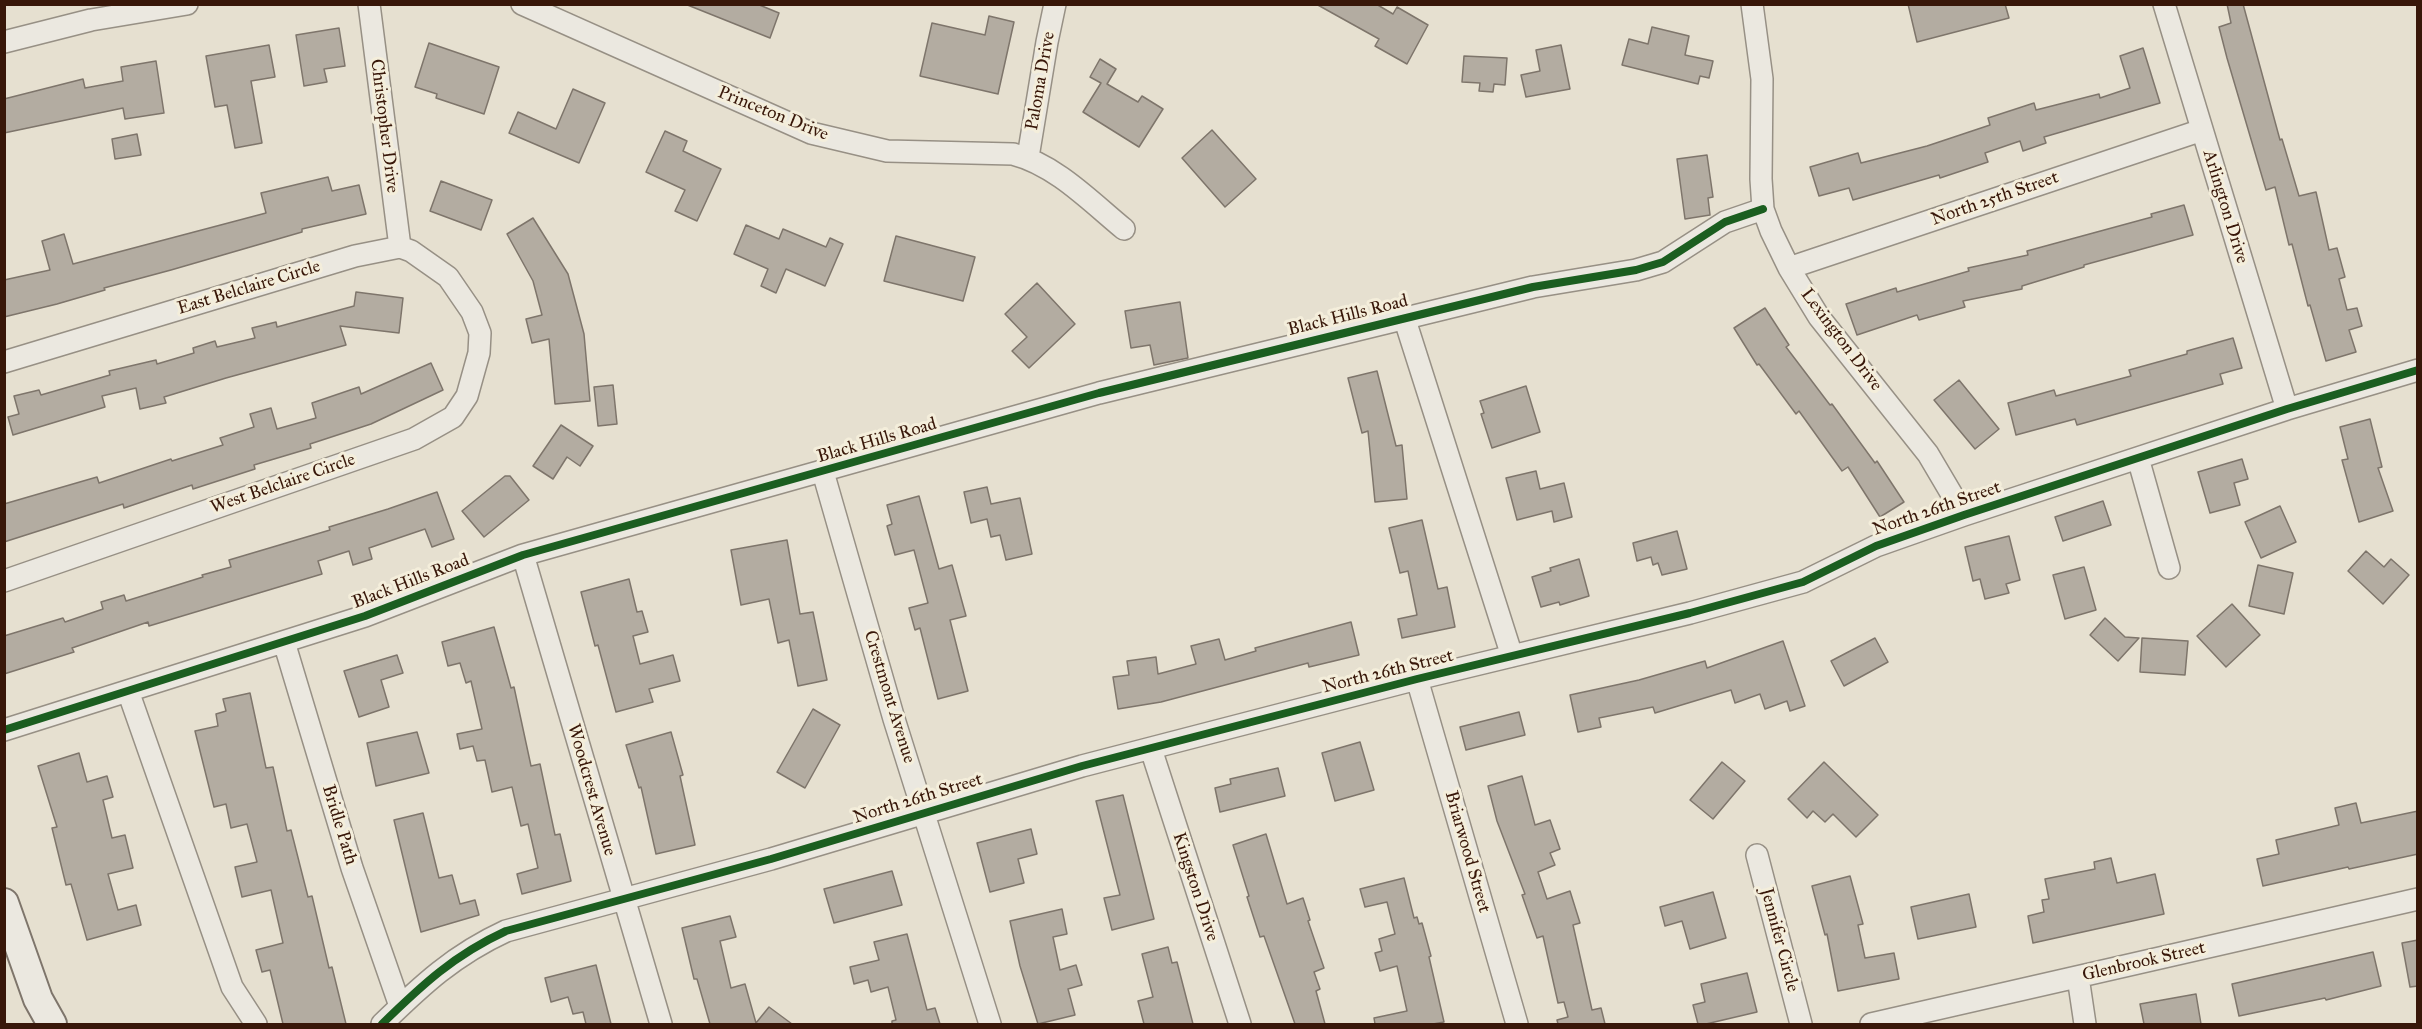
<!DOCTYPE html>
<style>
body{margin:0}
#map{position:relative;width:2422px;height:1029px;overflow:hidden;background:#e6e0d0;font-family:"IM FELL Great Primer",serif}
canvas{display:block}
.frame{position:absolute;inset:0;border:6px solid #381709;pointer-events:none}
</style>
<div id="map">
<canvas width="2422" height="1029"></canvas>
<div class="frame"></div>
</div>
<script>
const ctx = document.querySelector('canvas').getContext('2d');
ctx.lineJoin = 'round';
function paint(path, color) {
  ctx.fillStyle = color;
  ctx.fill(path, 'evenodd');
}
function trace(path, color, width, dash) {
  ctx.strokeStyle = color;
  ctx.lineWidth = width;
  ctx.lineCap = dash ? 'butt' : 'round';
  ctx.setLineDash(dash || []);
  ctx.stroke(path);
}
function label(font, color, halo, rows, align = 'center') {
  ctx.font = font + ' "IM FELL Great Primer",serif';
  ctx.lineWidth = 6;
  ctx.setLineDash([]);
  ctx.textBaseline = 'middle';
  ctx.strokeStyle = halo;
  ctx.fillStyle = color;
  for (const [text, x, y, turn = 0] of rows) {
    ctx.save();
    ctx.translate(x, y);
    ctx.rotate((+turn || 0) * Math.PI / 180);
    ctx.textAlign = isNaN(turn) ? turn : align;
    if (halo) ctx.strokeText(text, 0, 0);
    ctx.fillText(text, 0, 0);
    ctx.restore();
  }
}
const building = new Path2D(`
 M685 4H757L779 13 770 38Z
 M1316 4H1376L1393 14 1397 7 1428 25 1407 64 1375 46 1379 39Z
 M1908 4H2005L2009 18 1917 42Z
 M2227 4H2243L2280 140 2282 139 2299 196 2316 192 2329 250 2337 248 2345 277 2339 279 2347 310 2357 308 2362 326 2349 330 2356 352 2326 361 2310 305 2308 306 2292 244 2289 245 2275 187 2266 190 2227 58 2219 27 2231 23Z
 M989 16 1014 22 998 94 920 76 932 23 985 35Z
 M1652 27 1689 36 1685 55 1713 61 1709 78 1700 76 1698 84 1622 65 1629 39 1648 44Z
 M339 28 345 66 324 69 327 82 304 86 296 35Z
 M429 43 499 67 484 114 436 98 437 94 415 87Z
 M269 45 275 77 251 81 262 143 235 148 227 105 215 107 206 56Z
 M1561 45 1570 89 1526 97 1521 75 1540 71 1536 50Z
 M2143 48 2160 103 2044 137 2046 143 2023 151 2020 141 1985 153 1988 162 1940 178 1939 175 1853 200 1849 188 1819 196 1810 167 1858 153 1861 163 1927 146 1990 125 1988 118 2034 103 2036 110 2099 94 2100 98 2130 88 2120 56Z
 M1464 56 1507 58 1505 85 1494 84 1493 92 1479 91 1480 83 1462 82Z
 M1100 59 1116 69 1107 84 1138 102 1142 96 1163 109 1139 147 1083 112 1101 83 1090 77Z
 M156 61 164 113 125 119 123 108 4 133V99L83 79 85 88 123 81 121 67Z
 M573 89 605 103 579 163 509 133 518 112 556 129Z
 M1212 130 1256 179 1225 207 1182 158Z
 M665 131 687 141 683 151 721 169 697 221 675 211 685 190 646 172Z
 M137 134 141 155 115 159 112 139Z
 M1707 155 1713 197 1708 198 1710 215 1685 219 1677 159Z
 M328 177 332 191 359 185 366 214 302 229V232L171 270 104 288 105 290 57 304 4 317V280L50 270 42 241 64 234 73 264 266 213 261 193Z
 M441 181 492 200 481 230 430 211Z
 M2184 205 2193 235 2084 265V267L2022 286V289L1963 301 1965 307 1919 320 1917 315 1857 335 1846 304 1896 288 1897 292 1969 271 1968 268 2028 255 2027 251 2152 217 2151 214Z
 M533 218 568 274 584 334 590 401 555 404 549 339 532 343 526 319 542 315 533 281 507 234Z
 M746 225 779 239 783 229 826 247 830 238 843 244 825 286 786 269 776 293 761 286 768 269 734 254Z
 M896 236 975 257 963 301 884 281Z
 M1037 283 1075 324 1029 368 1012 351 1027 337 1005 314Z
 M356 292 403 298 399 333 340 326 346 345 226 378 164 397 166 403 140 409 136 388 102 396 105 407 13 435 8 417 19 414 14 396 39 390 41 395 110 375 109 371 156 360 157 364 194 353 193 348 215 341 217 347 255 338 252 328 276 322 277 327 354 306Z
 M1180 302 1188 358 1154 365 1150 345 1131 348 1125 311Z
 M1765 308 1789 345 1786 347 1830 405 1832 404 1875 463 1877 461 1904 502 1880 517 1848 467 1842 471 1799 411 1796 414 1759 364 1757 365 1734 328Z
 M2233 338 2242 368 2220 374 2223 384 2077 425 2075 419 2016 435 2008 403 2054 390 2056 396 2131 376 2129 370 2187 354V351Z
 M431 363 443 390 371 424 310 444 311 448 254 465 255 469 193 489 192 485 124 508 123 504 4 542V504L97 477 99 483 171 459 172 461 223 445 220 438 254 427 250 414 271 408 277 429 316 418 312 403 359 387 361 394Z
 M1377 371 1396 446 1402 445 1407 499 1375 502 1368 431 1362 433 1348 378Z
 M1959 380 1999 429 1975 449 1934 400Z
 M613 385 617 424 598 426 594 387Z
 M1526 386 1540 432 1492 448 1481 414 1484 413 1480 401Z
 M2370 419 2382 467 2378 468 2393 511 2359 522 2342 460 2348 459 2340 427Z
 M561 425 593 446 580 466 567 457 553 479 533 466Z
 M2242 459 2248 479 2234 483 2240 505 2210 513 2198 472Z
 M1536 471 1540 489 1564 483 1572 517 1554 522 1552 511 1517 520 1506 478Z
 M505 476H510L529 500 484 537 462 511Z
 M987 487 991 504 1020 498 1032 554 1006 560 1000 535 991 537 987 519 971 523 964 492Z
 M437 492 454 539 432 547 425 529 369 548 372 559 353 565 349 551 318 561 322 574 149 626 148 622 72 648 74 652 4 674V636L63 618 65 622 103 609 101 602 124 595 126 601 203 577 202 575 231 567 229 560 330 530 329 527 388 509Z
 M919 496 939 569 952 565 966 616 950 620 968 691 938 699 920 628 915 630 909 608 928 603 914 550 895 555 887 526 892 524 887 505Z
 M2103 501 2111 525 2063 541 2055 517Z
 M2280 506 2296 542 2261 558 2245 522Z
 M1422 520 1438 589 1447 587 1455 627 1402 638 1398 619 1417 615 1408 571 1400 573 1389 528Z
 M1677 531 1687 569 1662 575 1658 563 1653 565 1651 557 1637 561 1633 543Z
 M2009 536 2020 580 2006 584 2009 593 1985 599 1980 579 1973 581 1965 547Z
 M787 540 800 614 813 612 827 680 798 686 789 640 778 643 769 599 741 605 731 550Z
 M2366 551 2384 567 2391 559 2409 575 2383 604 2348 571Z
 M1579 559 1589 596 1560 605 1559 602 1541 607 1532 577 1551 571 1550 568Z
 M2258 565 2293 573 2284 614 2249 606Z
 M2084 567 2096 610 2065 619 2053 575Z
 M629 579 637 612 642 611 648 632 633 636 640 664 673 655 680 681 649 689 653 702 616 712 598 645 595 646 581 592Z
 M2232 604 2260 635 2226 667 2197 636Z
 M2105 618 2125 637 2139 638 2118 661 2090 635Z
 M1351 622 1359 655 1309 667 1308 663 1161 702 1118 709 1113 677 1129 675 1127 661 1156 657 1158 674 1196 664 1191 646 1219 639 1225 660 1256 651 1255 648Z
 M494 627 511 688 514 687 531 766 540 764 555 835 560 834 571 881 522 894 517 874 538 868 528 824 521 826 512 787 492 792 485 760 477 761 473 746 460 749 457 734 482 729 471 681 466 683 460 663 448 666 442 642Z
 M1875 638 1888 662 1844 686 1831 661Z
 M2142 638 2188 641 2185 675 2140 672Z
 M1783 641 1805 706 1790 711 1787 701 1765 709 1760 694 1735 703 1731 690 1655 713 1653 707 1599 718 1601 727 1578 732 1570 695 1639 680 1705 661 1707 668Z
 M397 655 403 673 381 680 389 707 359 717 344 671Z
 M250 693 266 768 273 767 287 831 291 830 308 897 312 896 329 968 332 967 346 1024H283L270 970 262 972 256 950 283 943 271 890 242 897 235 867 257 862 247 824 231 828 226 804 214 807 195 731 218 726 216 714 226 711 223 699Z
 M813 709 840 725 805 788 777 772Z
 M1519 712 1525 735 1466 750 1460 727Z
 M417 732 429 773 376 786 367 743Z
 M671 732 683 775 680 776 695 845 656 854 641 787 639 788 626 745Z
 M1360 742 1374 790 1335 801 1322 753Z
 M79 753 87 782 107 776 113 797 103 800 112 838 125 835 133 868 108 874 118 910 136 905 141 925 87 940 71 884 66 885 52 828 57 827 38 766Z
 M1722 762 1745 781 1713 819 1690 800Z
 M1824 762 1878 815 1856 837 1833 814 1825 822 1813 811 1807 818 1788 799Z
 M1278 768 1285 796 1220 812 1215 788 1231 784 1230 779Z
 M1522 776 1535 825 1550 820 1560 849 1550 853 1555 865 1538 872 1547 899 1570 891 1580 923 1573 925 1592 1010 1601 1008 1605 1024H1558L1557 1020 1568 1017 1564 1002 1558 1003 1543 936 1537 938 1522 895 1525 894 1497 821 1488 786Z
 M1123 795 1154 919 1112 930 1104 898 1120 895 1096 801Z
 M2356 803 2361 823 2418 811V854L2349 869 2348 867 2263 886 2257 859 2279 854 2276 840 2339 825 2335 808Z
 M423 813 439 878 452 875 460 904 475 900 479 915 421 932 394 820Z
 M1031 829 1037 854 1018 859 1024 883 990 892 977 843Z
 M1266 834 1287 904 1303 898 1310 920 1308 921 1324 968 1314 972 1320 989 1316 991 1325 1024H1295L1264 936 1260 937 1247 897 1249 896 1233 845Z
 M2111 858 2117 883 2155 874 2164 914 2033 943 2028 916 2044 912 2042 900 2049 899 2045 879 2095 869 2094 862Z
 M892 871 902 905 834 923 824 889Z
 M1850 876 1863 924 1858 925 1865 958 1894 953 1899 979 1838 991 1827 934 1825 935 1812 886Z
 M1404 878 1414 918 1417 917 1419 924 1422 923 1431 956 1429 957 1444 1022 1433 1024H1375L1374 1018 1407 1011 1397 966 1380 971 1375 953 1382 951 1379 939 1395 934 1387 902 1365 907 1360 889Z
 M1713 892 1726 938 1690 949 1682 921 1665 926 1660 907Z
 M1969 894 1976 927 1918 939 1911 907Z
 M1062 909 1067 934 1053 937 1060 970 1076 965 1082 985 1068 989 1075 1015 1038 1024 1020 966 1010 921Z
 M730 916 736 937 720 941 731 988 745 984 756 1023 769 1007 792 1024H710L697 979H694L682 928Z
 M907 934 927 1010 935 1008 940 1024H892V1021L896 1020 888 987 871 992 868 980 854 984 850 967 879 960 874 942Z
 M2418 940V986L2410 987 2402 943Z
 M1168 947 1172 963 1177 962 1193 1024H1144L1138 1001 1153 997 1142 954Z
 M2373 952 2381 986 2326 1000 2325 998 2239 1016 2232 984Z
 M596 965 611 1024H586L583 1012 573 1014 568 997 551 1002 545 978Z
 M1747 973 1757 1012 1706 1024H1698L1693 1005 1705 1002 1701 984Z
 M2196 994 2201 1024H2144L2140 1004Z`);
paint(building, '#b3aca1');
trace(building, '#7e756b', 1.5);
const street = new Path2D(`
 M369 4 400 247
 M522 4 811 133 887 151 1013 154C1056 165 1091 202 1124 229
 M1752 4 1762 79 1761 179 1763 209 1771 231 1789 268 1819 317 1928 454 1964 515
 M2164 4 2287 409
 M4 42 91 20 187 4
 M1028 157 1047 42 1055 4
 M1789 268 2202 130
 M1404 317 1512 656
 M4 362 355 256 400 247 411 251 448 277 472 312 480 333 479 353 467 396 453 417 414 439 4 581
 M2138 458 2169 568
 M823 472 894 719 990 1024
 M523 555 661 1024
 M284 642 352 868 400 1006
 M1417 679 1517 1024
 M128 691 232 987 256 1024
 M4 730 365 616 523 555 1099 393 1533 287 1636 270 1663 262 1725 222 1763 209
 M1151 749 1240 1024
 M1757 855 1801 1024
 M2078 977 2085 1024
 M382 1024C422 985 454 955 506 931L771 859 1082 766 1417 679 1690 613 1803 582 1876 546 1964 515 2287 409 2418 370
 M1871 1024 2418 899`);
const secondary = new Path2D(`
 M4 903 38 999 52 1024`);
trace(street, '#979085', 24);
trace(secondary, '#7e756b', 32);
trace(street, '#ebe8e0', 21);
trace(secondary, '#ebe8e0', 28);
trace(new Path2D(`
 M4 730 365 616 523 555 1099 393 1533 287 1636 270 1663 262 1725 222 1763 209
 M382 1024C422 985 454 955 506 931L771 859 1082 766 1417 679 1690 613 1803 582 1876 546 1964 515 2287 409 2418 370`), '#1b5e20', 8);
label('18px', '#381709', '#f4eedb', [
 ["Paloma Drive",1041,81,-80],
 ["Princeton Drive",773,114,22],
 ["Christopher Drive",384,126,83],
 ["North 25th Street",1995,199,-19],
 ["Arlington Drive",2225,207,73],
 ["East Belclaire Circle",249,288,-17],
 ["Black Hills Road",1348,316,-14],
 ["Lexington Drive",1841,340,53],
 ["Black Hills Road",877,441,-16],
 ["West Belclaire Circle",283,484,-19],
 ["North 26th Street",1937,509,-19],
 ["Black Hills Road",411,582,-21],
 ["North 26th Street",1388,672,-14],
 ["Crestmont Avenue",889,697,73],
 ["Woodcrest Avenue",591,790,74],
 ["North 26th Street",918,799,-17],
 ["Bridle Path",339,825,73],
 ["Briarwood Street",1467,852,74],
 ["Kingston Drive",1195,887,72],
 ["Jennifer Circle",1779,940,75],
 ["Glenbrook Street",2144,962,-13]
]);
</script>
